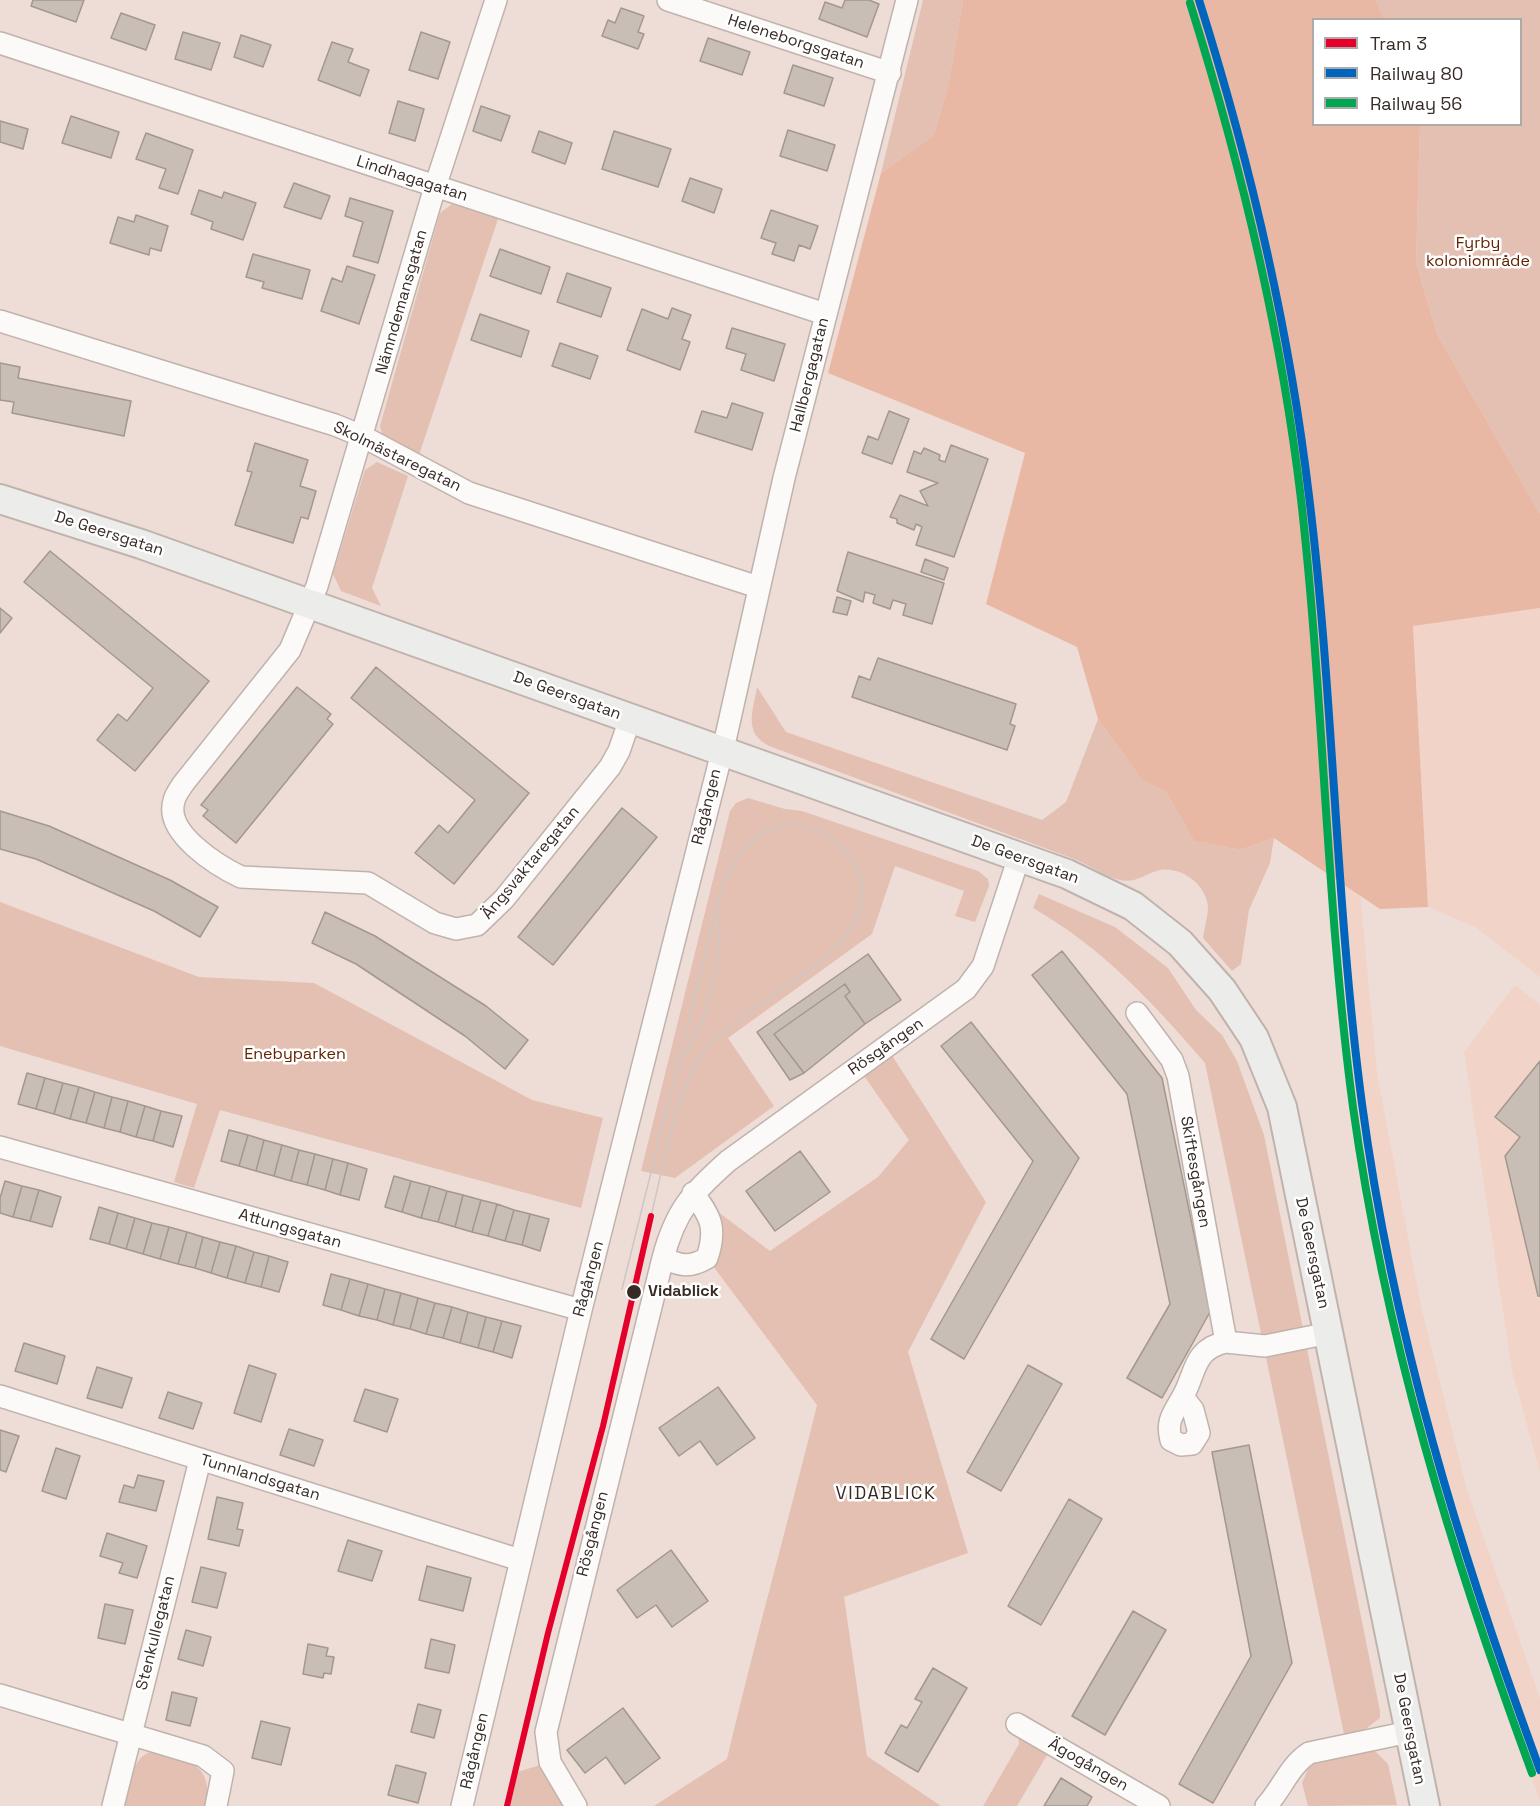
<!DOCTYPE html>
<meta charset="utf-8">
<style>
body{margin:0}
#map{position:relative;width:1540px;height:1806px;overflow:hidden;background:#eeddd6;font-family:"Space Grotesk",sans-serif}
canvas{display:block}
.legend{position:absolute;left:1312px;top:18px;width:210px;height:108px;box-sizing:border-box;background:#fff;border:2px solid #afaaa8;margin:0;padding:8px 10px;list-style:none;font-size:18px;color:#372b26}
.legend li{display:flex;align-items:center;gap:12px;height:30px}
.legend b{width:30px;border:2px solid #afaaa8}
</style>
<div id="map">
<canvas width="1540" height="1806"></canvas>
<ul class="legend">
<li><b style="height:8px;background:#e4002b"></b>Tram 3</li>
<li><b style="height:8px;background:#0065bd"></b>Railway 80</li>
<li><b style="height:8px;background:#00a651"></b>Railway 56</li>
</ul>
</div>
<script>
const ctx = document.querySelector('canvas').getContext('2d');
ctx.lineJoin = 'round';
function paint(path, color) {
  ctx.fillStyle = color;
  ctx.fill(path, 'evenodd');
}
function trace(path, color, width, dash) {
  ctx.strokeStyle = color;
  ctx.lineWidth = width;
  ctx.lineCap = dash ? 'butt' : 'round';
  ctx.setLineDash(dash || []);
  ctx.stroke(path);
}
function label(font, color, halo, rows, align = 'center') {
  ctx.font = font + ' "Space Grotesk",sans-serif';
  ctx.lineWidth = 5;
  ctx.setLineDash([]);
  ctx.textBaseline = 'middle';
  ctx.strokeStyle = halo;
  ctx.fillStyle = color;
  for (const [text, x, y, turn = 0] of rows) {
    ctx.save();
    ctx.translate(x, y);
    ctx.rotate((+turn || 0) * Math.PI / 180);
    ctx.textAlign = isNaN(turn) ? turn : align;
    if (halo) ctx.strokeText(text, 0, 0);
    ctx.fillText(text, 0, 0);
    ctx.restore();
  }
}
paint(new Path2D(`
 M1540 608V977L1475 927 1428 907 1413 625Z
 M1320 761 1359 881 1377 1073 1421 1306 1467 1490 1540 1698V1800L1499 1691 1467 1596 1399 1364 1380 1269 1349 1088 1327 890Z
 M1515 985 1540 1005V1472L1512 1371 1464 1052Z`), '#f1d4c7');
paint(new Path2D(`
 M923 0H963L949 82 934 135 881 173Z
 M1376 0H1540V514L1437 334 1416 262 1420 125 1520 124V20L1384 19Z
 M452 204 498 219 419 455 383 437 380 426 440 213Z
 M377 462 408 476 372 588 381 606 341 591 333 574 365 470Z
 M757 687 786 732 1042 820 1066 802 1098 719 1142 780 1166 792 1194 841 1240 850 1274 838 1270 863 1249 910 1241 964 1232 971 1203 938C1204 929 1207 919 1208 910 1209 887 1183 866 1160 870 1146 873 1136 884 1120 880 1106 877 1091 866 1077 860L769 746C743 732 753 712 757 687Z
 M748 798 785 809 802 811 978 871 988 879 989 886 975 922 955 916 964 891 895 866 872 934 728 1038 774 1106 675 1178 641 1171 730 811 736 803Z
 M1039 894 1115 927 1168 968 1196 1010 1222 1035 1237 1061 1264 1135 1380 1711V1718L1346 1744 1205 1063C1153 1003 1103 948 1033 908Z
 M0 902 199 977 314 983 532 1100 603 1118 581 1208 220 1110 194 1188 174 1182 197 1104 0 1046Z
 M886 1046 986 1202 908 1352 968 1553 844 1597 867 1756 941 1806H654L727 1759C755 1640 788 1523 817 1405L707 1258 712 1244 693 1193 770 1251 878 1177 909 1140 857 1066Z
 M1017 1724 1053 1745 1017 1806H983L1019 1744Z
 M1374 1750 1388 1764 1397 1805 1308 1806 1302 1783 1309 1767 1320 1761Z
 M153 1751C189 1762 212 1761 207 1806H125C130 1786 130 1757 153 1751Z
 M550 1762 576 1806H507L514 1773Z`), '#e3c0b2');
paint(new Path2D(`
 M963 0H1376L1384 19 1314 20V124L1420 125 1416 262 1437 334 1540 514V608L1413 626 1428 907 1380 909 1274 838 1240 850 1194 841 1166 792 1142 780 1098 719 1077 647 986 604 1025 453 828 373 881 173 934 135 949 82Z`), '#e8b8a4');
const building = new Path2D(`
 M33 0H84L76 22 31 6Z
 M845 0H869L879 4 867 37 819 19 825 2 842 8Z
 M621 8 644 16 638 32 644 34 638 49 602 36 608 20 615 23Z
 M121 13 155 25 146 50 111 38Z
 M183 32 220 43 211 70 175 59Z
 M421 32 450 42 438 79 409 70Z
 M241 35 271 45 263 67 234 57Z
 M708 38 750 52 742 75 700 61Z
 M332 42 353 49 348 62 369 70 360 96 318 80Z
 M793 65 833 78 824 106 784 93Z
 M398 101 424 109 415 141 389 133Z
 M481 106 510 116 501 141 473 131Z
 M71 116 119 132 111 158 62 143Z
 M0 121 28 129 23 149 0 142Z
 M788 130 835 145 827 171 780 156Z
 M539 131 572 143 565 164 532 152Z
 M614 131 671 149 658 187 602 169Z
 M146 133 193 150 178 194 159 188 166 169 136 159Z
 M690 178 722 189 714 213 682 201Z
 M294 183 330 196 321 219 284 207Z
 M199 190 222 198 224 192 256 203 243 240 211 229 213 222 191 214Z
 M350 198 393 211 378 263 353 256 363 222 345 216Z
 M771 210 818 226 810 249 799 245 794 261 772 254 776 243 761 238Z
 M136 215 168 226 161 251 150 248 149 255 110 243 118 217 134 222Z
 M500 249 550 267 541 294 490 276Z
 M253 254 310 270 302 299 262 288 264 282 246 277Z
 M347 266 375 275 359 324 321 311 332 278 342 282Z
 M567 273 611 288 601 317 557 302Z
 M672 308 691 315 682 339 690 342 680 370 627 350 642 309 668 319Z
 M480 314 529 331 521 357 471 340Z
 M732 328 785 344 774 381 741 370 746 354 726 348Z
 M560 343 598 356 590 379 552 366Z
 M0 363 20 367 18 378 131 401 124 436 12 413 14 402 0 400Z
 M732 403 763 413 752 450 695 432 702 411 727 418Z
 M889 411 909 419 892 464 862 453 868 436 878 440Z
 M255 443 308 460 300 486 316 491 308 519 301 517 293 543 235 525 252 472 247 471Z
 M951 445 988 459 954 557 916 545 922 527 916 524 914 530 897 523V519L890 517 900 495 928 506 920 491 938 483 907 472 914 451 921 454 924 448 940 455 939 460 945 462Z
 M50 551 209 681 135 771 97 740 118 714 127 721 153 688 24 582Z
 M848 552 944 583 932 624 903 615 906 604 893 600 890 609 873 603 875 595 865 592 863 602 837 591Z
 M925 559 948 568 944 580 921 572Z
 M837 597 851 601 847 615 833 612Z
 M0 608 12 618 0 633Z
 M878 658 1016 704 1010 724 1015 726 1007 750 852 697 859 676 870 680Z
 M376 667 529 793 454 884 415 853 439 825 448 833 475 800 351 698Z
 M297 687 331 714 327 719 333 724 236 843 203 816 208 810 201 805Z
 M622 808 657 837 553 965 518 937Z
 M0 811 49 826 170 880 218 907 200 937 154 911 36 859 0 849Z
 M325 912 375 936 486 1006 528 1040 505 1069 465 1036 356 964 312 943Z
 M1062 951 1162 1078 1210 1312 1162 1398 1127 1378 1170 1304 1127 1094 1032 975Z
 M868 954 901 1000 865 1024 845 996 850 992 845 984 774 1034 804 1073 790 1080 757 1032Z
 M845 984 850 992 845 996 865 1024 804 1073 774 1034Z
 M971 1022 1079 1158 964 1359 931 1339 1033 1161 941 1046Z
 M1540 1061V1296H1538L1505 1156 1520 1137 1495 1117Z
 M27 1073 45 1078 36 1109 18 1104Z
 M45 1078 63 1083 54 1114 36 1109Z
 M63 1083 79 1087 70 1119 54 1114Z
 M79 1087 95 1092 86 1123 70 1119Z
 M95 1092 112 1097 104 1128 86 1123Z
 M112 1097 128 1101 120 1132 104 1128Z
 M128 1101 145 1106 136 1137 120 1132Z
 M145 1106 161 1111 153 1141 136 1137Z
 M161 1111 182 1116 173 1147 153 1141Z
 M229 1130 248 1135 239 1166 221 1161Z
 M248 1135 264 1140 256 1171 239 1166Z
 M264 1140 282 1145 274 1176 256 1171Z
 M282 1145 299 1150 291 1181 274 1176Z
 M299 1150 315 1154 307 1185 291 1181Z
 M800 1151 830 1192 775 1231 746 1191Z
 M315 1154 333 1159 325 1190 307 1185Z
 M333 1159 348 1163 340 1195 325 1190Z
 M348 1163 367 1169 359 1200 340 1195Z
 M394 1176 411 1181 402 1212 385 1207Z
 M5 1181 22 1186 13 1217 0 1213V1198Z
 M411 1181 430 1186 421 1218 402 1212Z
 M22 1186 39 1190 30 1221 13 1217Z
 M430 1186 447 1191 438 1222 421 1218Z
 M39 1190 61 1197 52 1227 30 1221Z
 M447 1191 463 1195 455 1227 438 1222Z
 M463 1195 481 1200 472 1232 455 1227Z
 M481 1200 497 1204 488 1236 472 1232Z
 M497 1204 514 1210 505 1241 488 1236Z
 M99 1207 118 1213 109 1244 90 1239Z
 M514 1210 530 1214 522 1245 505 1241Z
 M118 1213 135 1218 126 1249 109 1244Z
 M530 1214 549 1219 540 1251 522 1245Z
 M135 1218 152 1223 143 1254 126 1249Z
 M152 1223 169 1227 160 1259 143 1254Z
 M169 1227 187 1232 178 1264 160 1259Z
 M187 1232 203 1237 195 1268 178 1264Z
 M203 1237 220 1242 211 1273 195 1268Z
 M220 1242 236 1246 227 1278 211 1273Z
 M236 1246 254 1252 245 1283 227 1278Z
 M254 1252 269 1256 261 1287 245 1283Z
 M269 1256 288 1262 279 1292 261 1287Z
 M331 1274 350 1279 341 1310 323 1305Z
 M350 1279 368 1284 359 1316 341 1310Z
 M368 1284 385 1289 377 1320 359 1316Z
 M385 1289 401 1293 393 1325 377 1320Z
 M401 1293 418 1298 410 1329 393 1325Z
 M418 1298 435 1303 426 1334 410 1329Z
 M435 1303 452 1307 443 1338 426 1334Z
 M452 1307 468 1312 460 1343 443 1338Z
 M468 1312 486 1317 478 1348 460 1343Z
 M486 1317 502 1321 493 1352 478 1348Z
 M502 1321 521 1326 512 1358 493 1352Z
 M24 1343 65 1356 57 1384 15 1371Z
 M249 1365 276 1374 261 1422 234 1413Z
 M1028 1365 1062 1384 1001 1491 967 1472Z
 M97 1367 132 1378 122 1408 87 1398Z
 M718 1387 755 1438 717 1465 700 1441 679 1456 659 1428Z
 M365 1389 398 1399 387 1432 354 1421Z
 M168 1392 202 1403 193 1429 159 1418Z
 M289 1429 323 1440 314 1466 280 1455Z
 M0 1430 19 1436 6 1472 0 1470Z
 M1249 1445 1292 1663 1213 1803 1179 1784 1251 1656 1212 1452Z
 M56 1448 80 1456 66 1499 42 1491Z
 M138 1475 164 1481 156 1511 119 1502 124 1485 134 1488Z
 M217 1497 243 1503 237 1529 243 1530 239 1546 208 1539Z
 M1069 1499 1102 1519 1041 1625 1008 1606Z
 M107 1533 147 1546 137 1578 119 1573 123 1563 100 1556Z
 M348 1540 382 1551 372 1581 338 1571Z
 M671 1550 708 1601 672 1627 656 1605 637 1618 617 1590Z
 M427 1566 471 1578 463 1611 419 1600Z
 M201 1567 226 1573 217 1608 192 1602Z
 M105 1604 133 1610 125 1644 98 1638Z
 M1133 1611 1166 1630 1105 1735 1072 1716Z
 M186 1630 211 1637 203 1666 178 1659Z
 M431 1639 455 1645 449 1673 425 1668Z
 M308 1644 328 1648 326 1656 334 1657 331 1674 324 1673 323 1678 303 1674Z
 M933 1668 967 1688 918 1772 885 1753 901 1725 907 1728 922 1702 915 1699Z
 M172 1692 197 1698 190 1726 166 1720Z
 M418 1704 441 1710 434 1738 411 1732Z
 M623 1708 660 1758 625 1784 606 1757 585 1773 567 1750Z
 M261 1721 290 1728 281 1765 252 1758Z
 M396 1765 426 1773 418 1803 388 1795Z
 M1061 1778 1092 1797 1087 1806H1044Z`);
paint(building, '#c9beb6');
trace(building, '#a29890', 1.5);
const minor = new Path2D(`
 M496 0 435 187 317 586 290 650 183 784C180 789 175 795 174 801 164 833 218 866 241 877L368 883 435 923 456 929 477 925 504 899 610 767 619 751 630 719
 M668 0 890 73
 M0 43 825 314
 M0 321 335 425 362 436 469 493 758 587
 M1137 1013 1172 1060 1178 1076 1226 1342 1265 1346 1329 1333
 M0 1147 581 1310
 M663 1258C681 1266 690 1268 707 1258 717 1228 711 1217 693 1193
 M0 1396 520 1560
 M1183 1397 1193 1410 1199 1433 1192 1444 1181 1445 1171 1440C1166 1421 1173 1414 1182 1398 1196 1375 1192 1349 1226 1342
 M0 1695 203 1756 223 1771 216 1806
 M1017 1724 1159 1806
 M113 1806 200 1460
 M462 1806 581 1310 726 736 784 478 907 0
 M576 1806 550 1762 546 1732 663 1258C676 1210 691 1194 728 1161L966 989 983 966 1019 857
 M1266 1806C1282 1789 1289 1766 1309 1753L1409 1732`);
const secondary = new Path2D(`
 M0 499 141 544 1067 874 1133 906 1180 943 1222 990 1254 1038 1282 1107 1425 1806`);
trace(minor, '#c0b3ad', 24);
trace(secondary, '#c0b3ad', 32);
trace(minor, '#fcfaf9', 21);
trace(secondary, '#ecedeb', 28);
trace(new Path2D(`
 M683 1057C707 1023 723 959 719 917
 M622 1289 722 887C732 865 743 843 766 831 810 808 871 853 861 903 848 968 738 1002 700 1057 676 1091 662 1173 651 1216`), '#ccc7c5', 1.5);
trace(new Path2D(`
 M1199 0C1250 162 1289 327 1309 496 1334 698 1335 902 1362 1104 1393 1334 1460 1553 1540 1770`), '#0065bd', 8);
trace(new Path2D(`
 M1190 3C1241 165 1281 330 1301 499 1324 701 1326 905 1353 1107 1385 1337 1452 1556 1532 1773`), '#00a651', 8);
trace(new Path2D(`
 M507 1806 548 1633 603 1426 651 1216`), '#e4002b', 6);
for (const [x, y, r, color] of [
 [634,1292,8,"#372b26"]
]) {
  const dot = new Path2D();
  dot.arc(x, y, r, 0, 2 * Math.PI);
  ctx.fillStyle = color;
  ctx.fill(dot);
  trace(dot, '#fff', 2);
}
label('16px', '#372b26', '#fff', [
 ["Heleneborgsgatan",796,42,18],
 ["Lindhagagatan",412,179,18],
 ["Nämndemansgatan",402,302,-74],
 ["Hallbergagatan",810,375,-76],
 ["Skolmästaregatan",397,457,26],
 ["De Geersgatan",109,534,18],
 ["De Geersgatan",567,696,20],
 ["Rågången",707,807,-76],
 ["De Geersgatan",1025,860,20],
 ["Ängsvaktaregatan",531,863,-50],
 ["Rösgången",886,1047,-35],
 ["Skiftesgången",1195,1172,80],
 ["Attungsgatan",290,1229,16],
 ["De Geersgatan",1312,1253,78],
 ["Rågången",589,1279,-75],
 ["Tunnlandsgatan",260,1478,17],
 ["Rösgången",593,1534,-76],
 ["Stenkullegatan",156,1633,-76],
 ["De Geersgatan",1409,1729,79],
 ["Rågången",475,1751,-77],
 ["Ägogången",1088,1765,30]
]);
label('16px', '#612100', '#fff', [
 ["Fyrby",1478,244],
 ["koloniområde",1478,262],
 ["Enebyparken",295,1055]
]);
label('bold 16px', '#372b26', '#fff', [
 ["Vidablick",648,1292]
], 'left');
ctx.letterSpacing = '1.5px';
label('18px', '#372b26', '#fff', [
 ["VIDABLICK",886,1494]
]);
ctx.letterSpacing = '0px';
</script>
